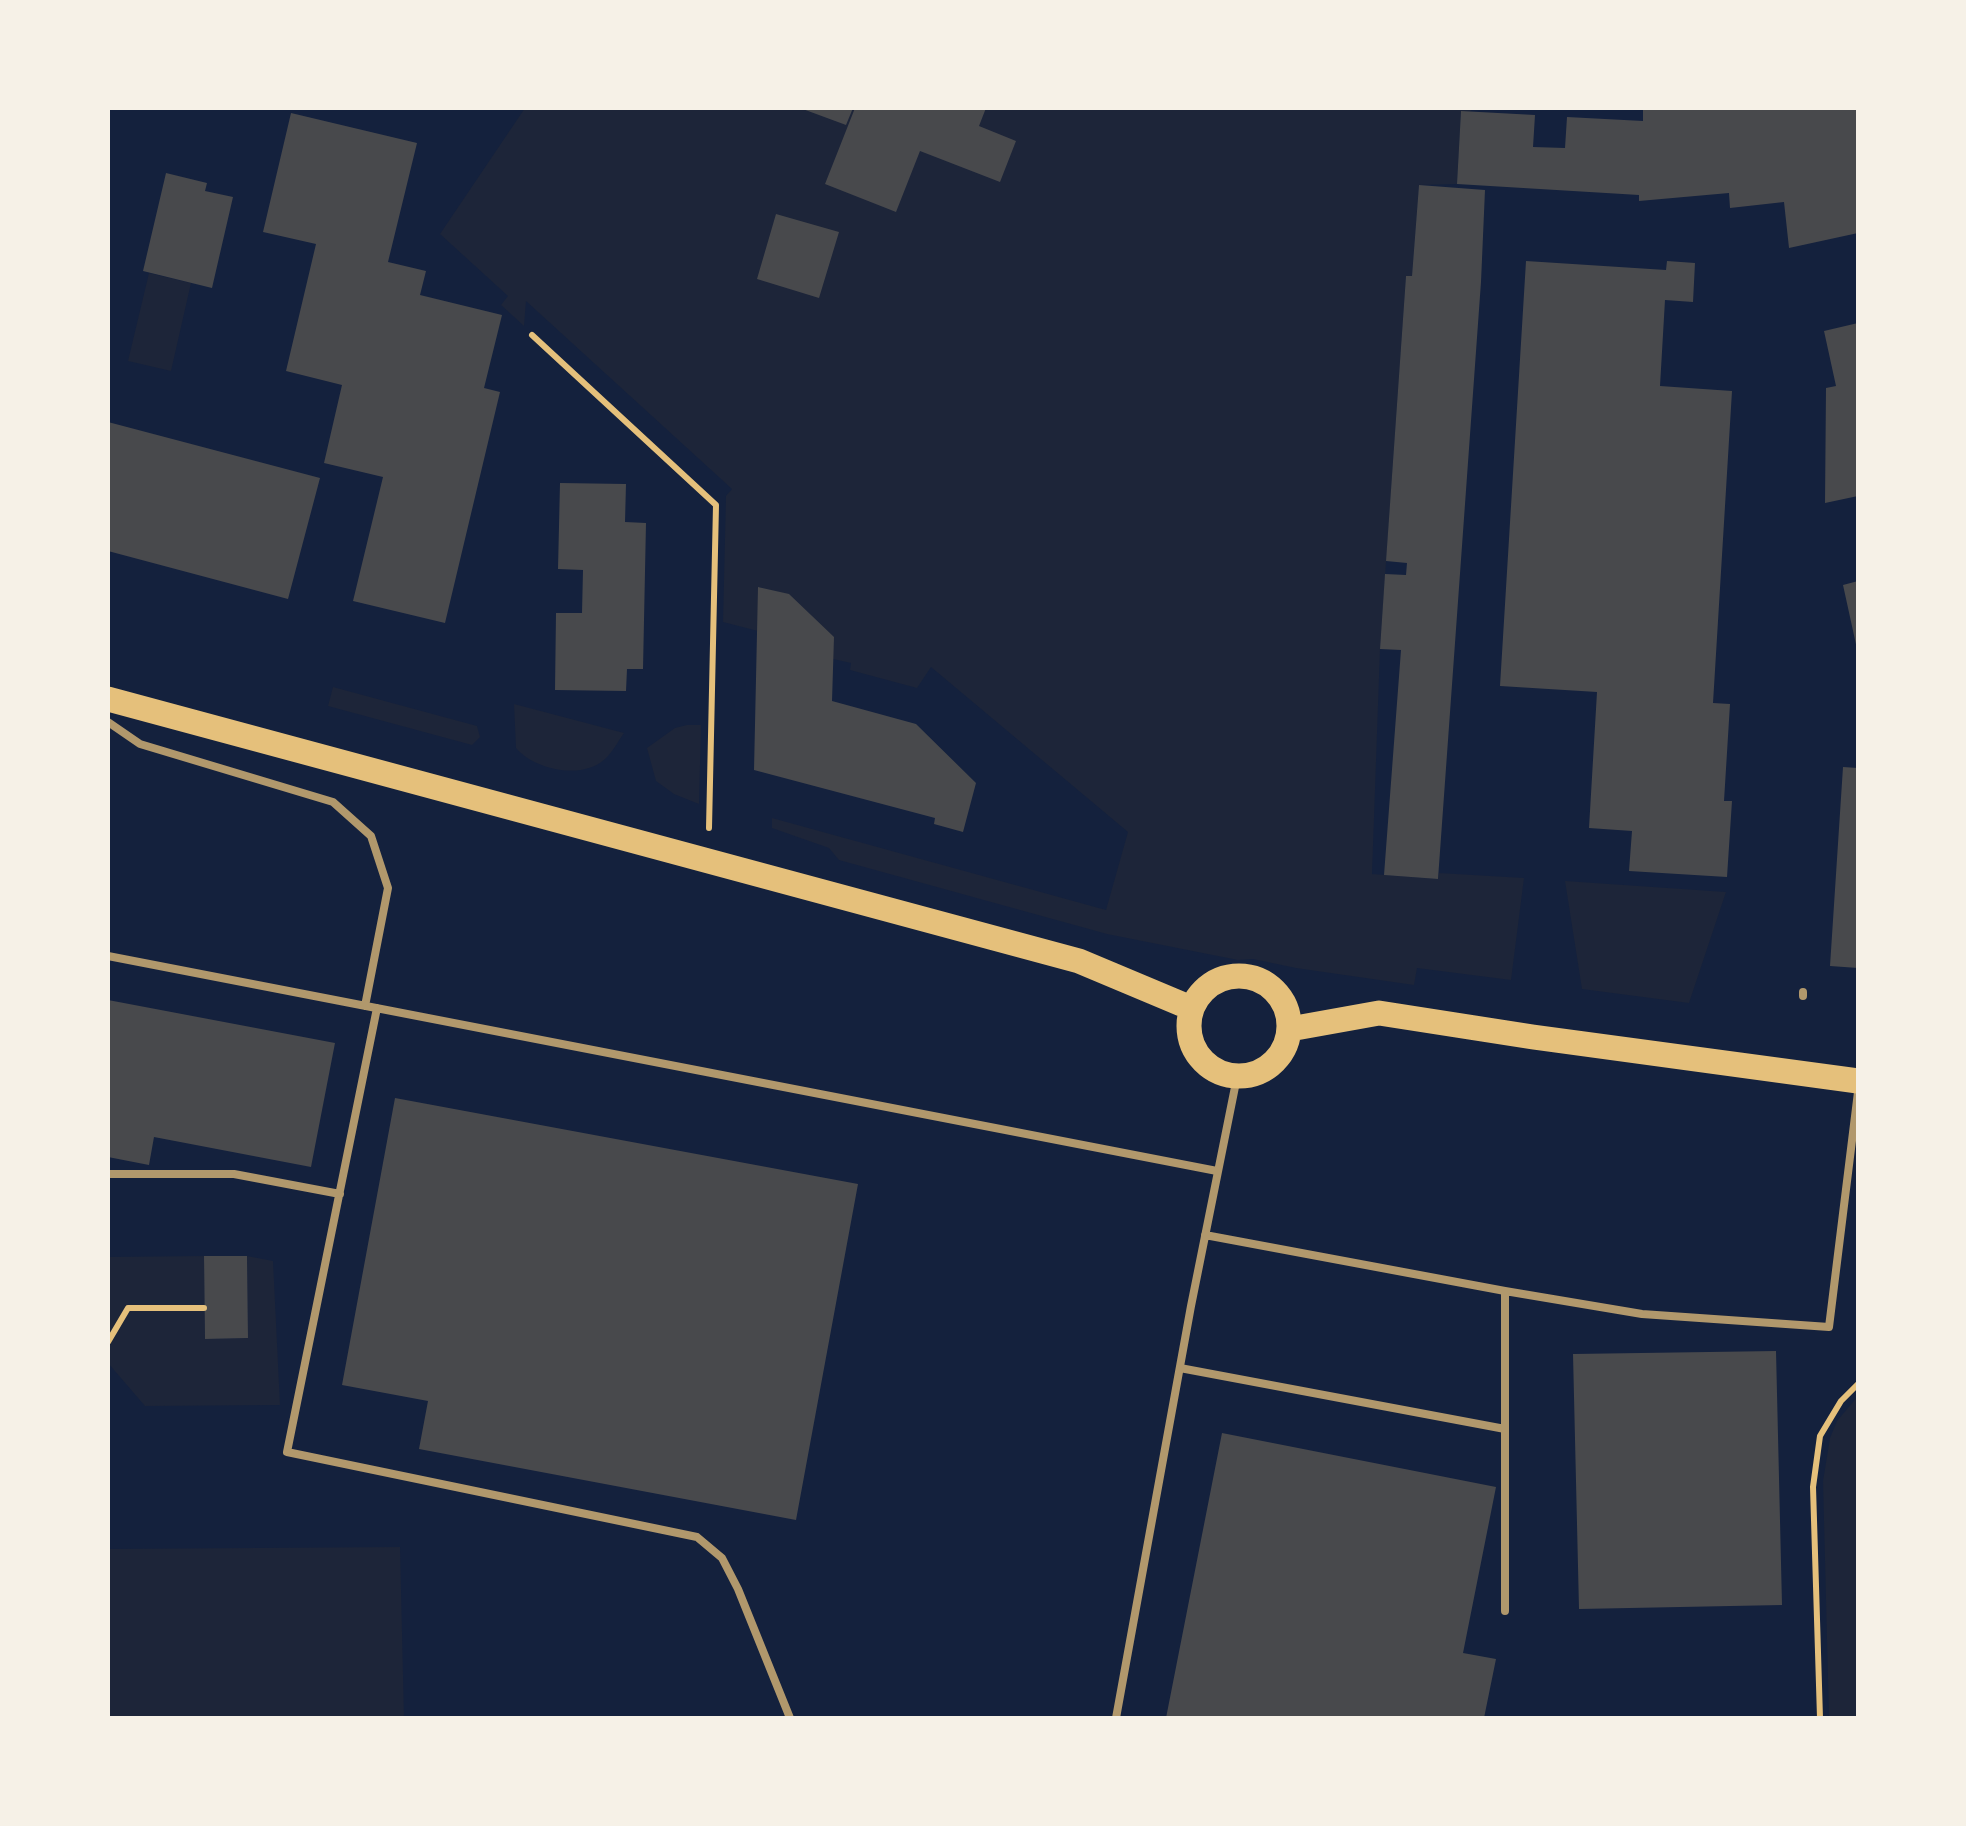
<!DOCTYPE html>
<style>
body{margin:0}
#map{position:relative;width:1966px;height:1826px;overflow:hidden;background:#14213d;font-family:Quicksand,sans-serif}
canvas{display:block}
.frame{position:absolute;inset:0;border:110px solid #f6f1e7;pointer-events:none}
</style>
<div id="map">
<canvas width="1966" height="1826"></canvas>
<div class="frame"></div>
</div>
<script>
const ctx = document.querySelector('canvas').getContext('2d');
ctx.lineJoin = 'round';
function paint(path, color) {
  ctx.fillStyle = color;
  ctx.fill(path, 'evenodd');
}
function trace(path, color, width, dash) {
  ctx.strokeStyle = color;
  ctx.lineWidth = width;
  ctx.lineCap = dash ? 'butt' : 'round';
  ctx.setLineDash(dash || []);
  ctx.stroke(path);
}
paint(new Path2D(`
 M525 108H1473L1471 111 1461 112 1457 184 1419 185 1412 276H1406L1380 649 1372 874 1438 879 1439 873 1524 878 1511 980 1417 968 1414 985 1296 968 1253 959 1238 960 1107 934 839 860 829 848 772 828V818L1106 910 1128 832 931 667 917 688 850 670 851 663 833 659 790 595 759 587 758 631 723 622 726 496 732 489 526 301 524 326 501 305 508 296 440 234Z
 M149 273 191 283 171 371 128 361Z
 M333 687 477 726 480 737 472 745 328 706Z
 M514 704 624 733C618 741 613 752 605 759 583 780 534 770 516 748Z
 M687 725H701L699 804 674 794 656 781 647 748 675 728Z
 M1565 881 1726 892 1689 1003 1582 989Z
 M204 1256 205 1339 248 1338 247 1256 273 1261 280 1405 145 1406 108 1363V1257Z
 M1858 1396V1718H1829L1823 1481 1830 1438 1837 1421Z
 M400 1547 404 1718H108V1549Z`), '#1d2539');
paint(new Path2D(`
 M800 108H853L846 125Z
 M855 108H986L979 126 1016 141 1000 182 920 151 896 212 825 184Z
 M1643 108H1858V233L1789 248 1784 202 1730 208 1729 193 1639 201V195L1457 184 1461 111 1535 115 1533 147 1565 148 1567 117 1643 121Z
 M291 113 417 143 388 262 426 271 420 295 502 315 484 388 500 392 445 623 353 601 383 477 324 463 342 385 286 371 316 244 263 232Z
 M166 173 207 183 205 191 233 197 212 288 143 271Z
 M1419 185 1485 190 1481 282 1438 879 1384 875 1401 650 1380 649 1385 574 1406 575 1407 563 1386 561 1406 276H1412Z
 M776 214 839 232 819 298 757 279Z
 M1526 261 1666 270 1667 261 1695 263 1693 302 1665 300 1660 386 1732 391 1713 703 1730 704 1724 801H1732L1727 877 1629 871 1632 831 1589 828 1597 692 1500 686Z
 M1858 323V496L1825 503 1826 388 1836 386 1824 331Z
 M108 422 320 478 288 599 108 551Z
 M560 483 626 484 625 522 646 523 643 669H627L626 691 555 690 556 613H582L583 570 558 569Z
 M1858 581V649H1857L1843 585Z
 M758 587 789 594 834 637 832 701 916 724 976 783 963 832 934 824 935 818 754 770Z
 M1843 767 1858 768V968L1830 966Z
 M108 1000 335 1043 311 1167 154 1137 149 1165 108 1157Z
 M395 1098 858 1184 796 1520 419 1449 428 1401 342 1385Z
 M204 1256H247L248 1338 205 1339Z
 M1776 1351 1782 1605 1579 1609 1573 1354Z
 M1222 1433 1496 1487 1463 1653 1496 1659 1484 1718H1166Z`), '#48494c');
trace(new Path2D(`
 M532 335 716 505 709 828
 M108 1342 128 1308H204
 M1820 1718 1813 1487 1820 1436 1841 1401 1858 1384`), '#e5c07b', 6);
trace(new Path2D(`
 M108 722 140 744 333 802 371 836 388 888 365 1006
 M108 956 1217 1171
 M1803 996V992
 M377 1008 287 1452 697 1537 722 1558 738 1589 790 1718
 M108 1174H234L340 1194
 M1205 1235 1505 1291 1642 1314 1829 1327 1858 1092
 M1505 1291V1611
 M1180 1368 1505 1429
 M1116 1718 1191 1306 1237 1077`), '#b1986c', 8);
trace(new Path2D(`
 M108 699 1079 961 1191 1008
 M1189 1026a50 50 0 1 1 100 0a50 50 0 1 1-100 0Z
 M1290 1029 1379 1013 1533 1037 1858 1081`), '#e5c07b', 25);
</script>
